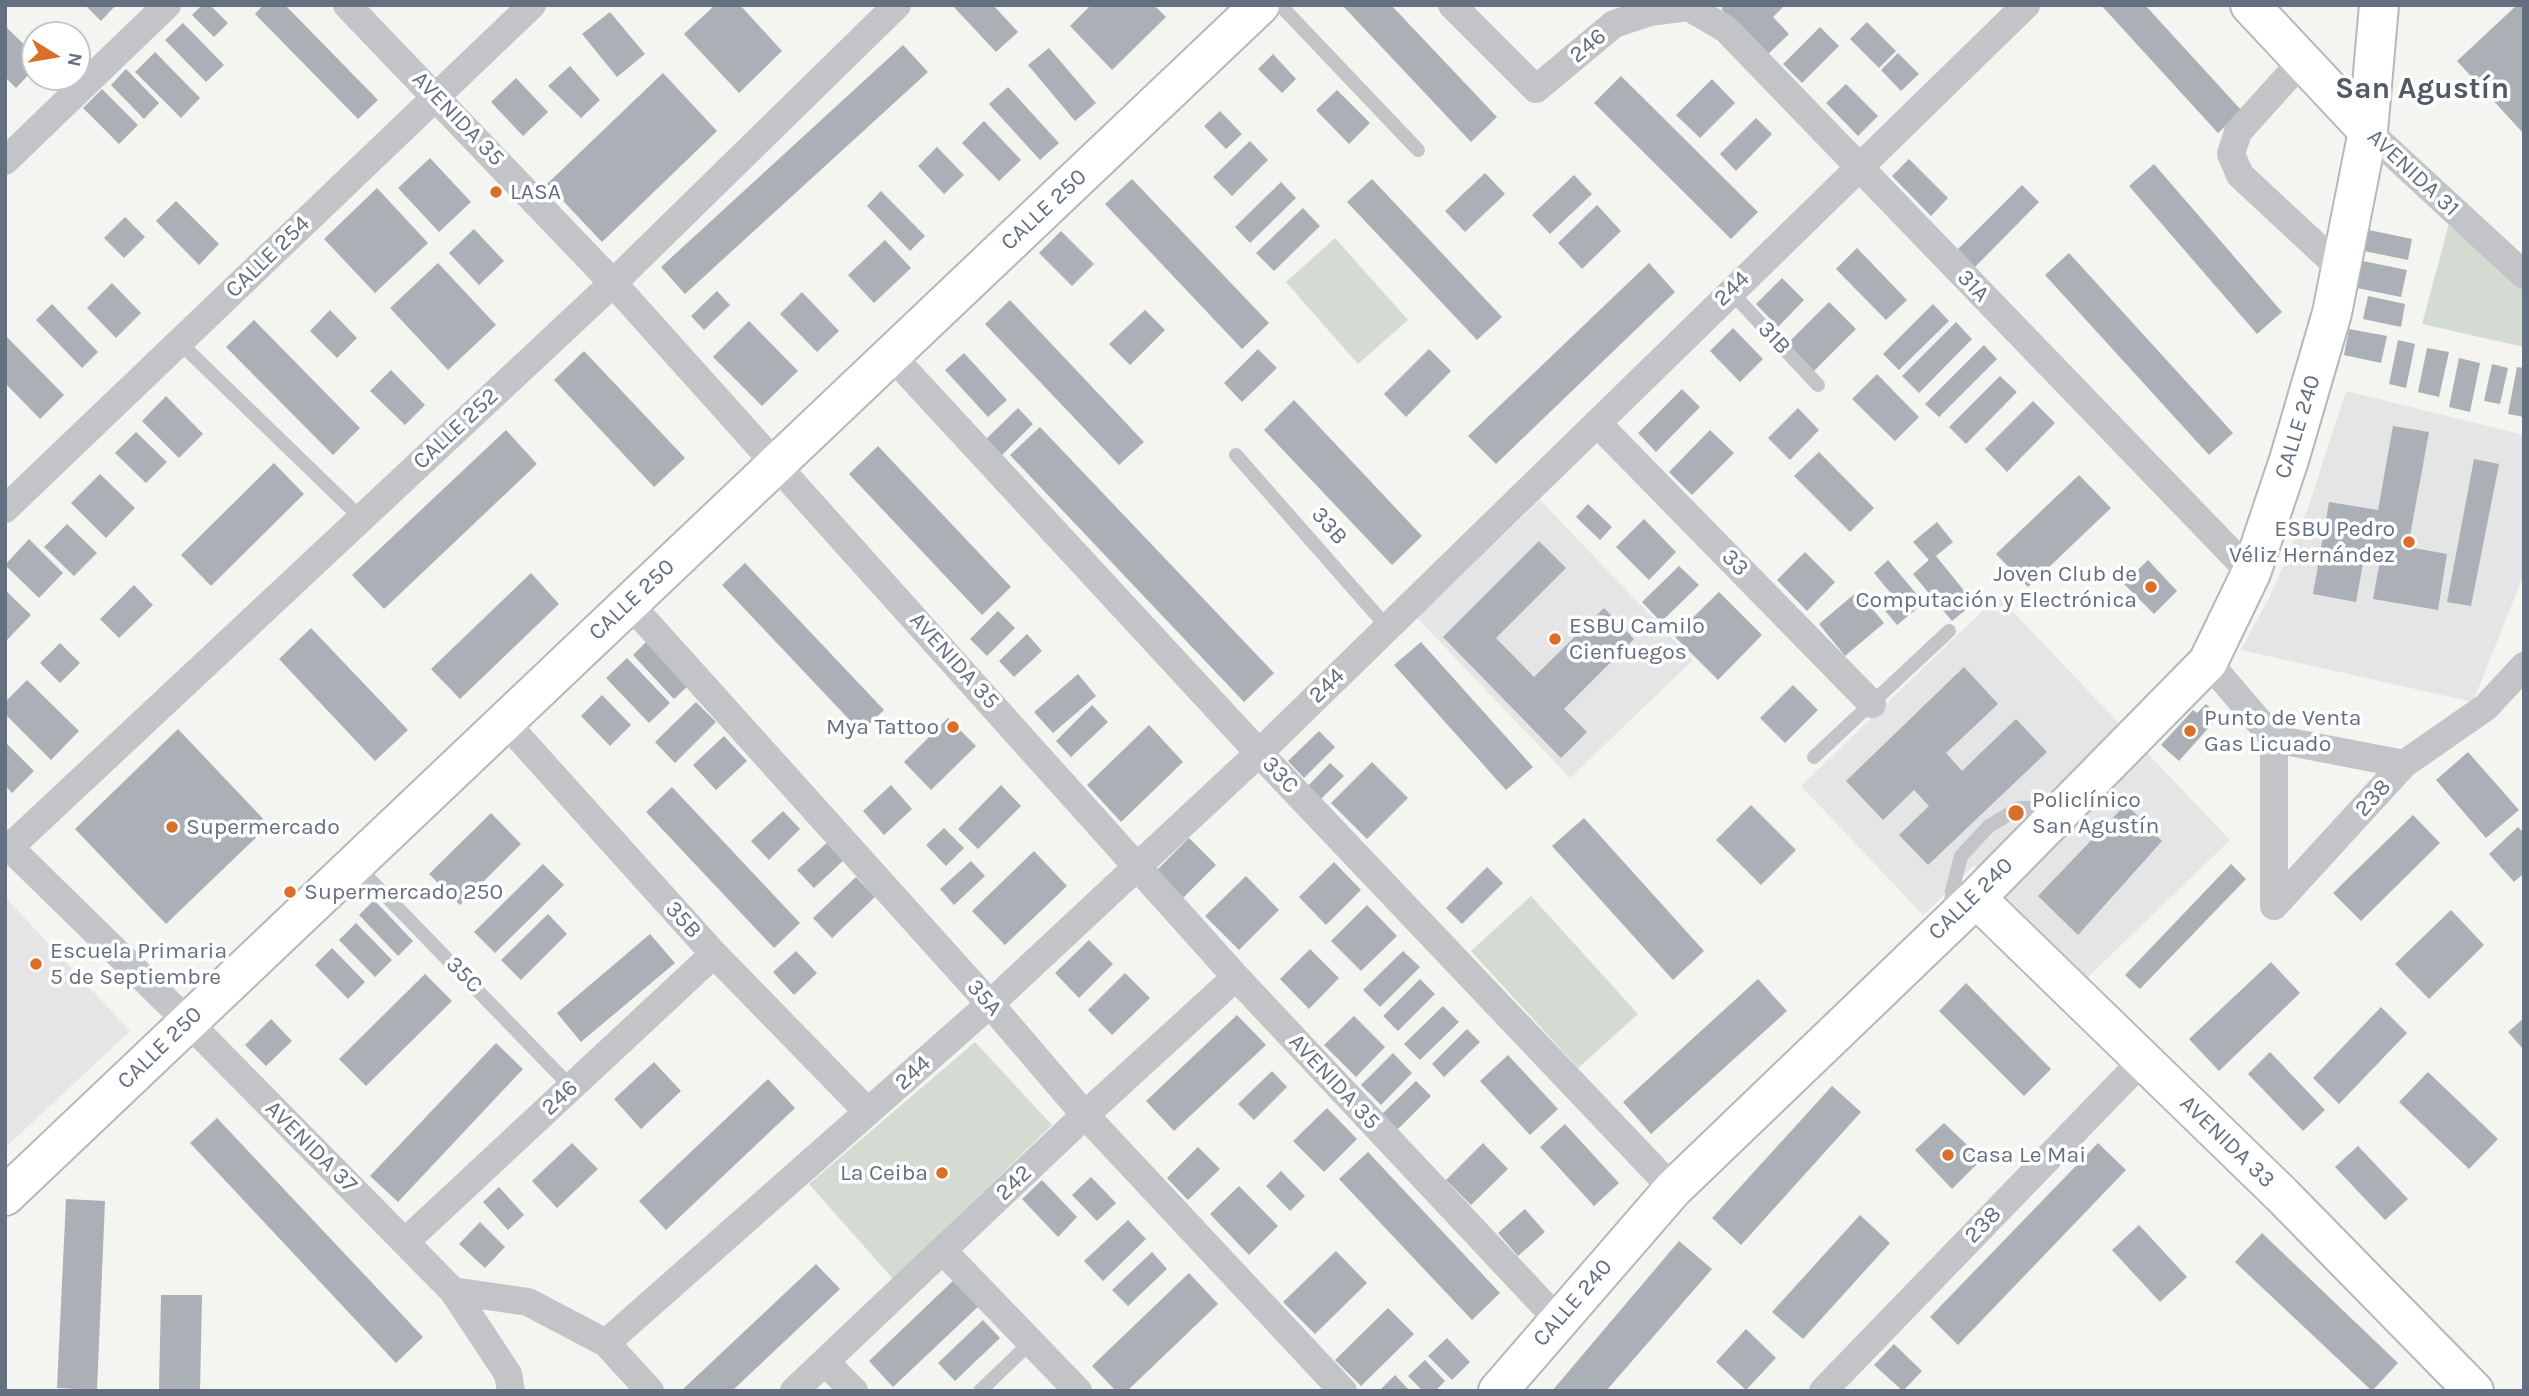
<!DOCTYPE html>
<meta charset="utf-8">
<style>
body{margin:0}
#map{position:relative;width:2529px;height:1396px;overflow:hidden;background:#f4f4f0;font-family:Karla,sans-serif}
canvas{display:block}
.frame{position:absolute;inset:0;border:7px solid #646f80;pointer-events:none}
.north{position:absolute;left:21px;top:21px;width:70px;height:70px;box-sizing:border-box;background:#fff;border:2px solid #c1c5cc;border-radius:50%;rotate:101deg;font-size:19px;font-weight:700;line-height:28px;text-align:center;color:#646f80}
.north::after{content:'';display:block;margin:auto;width:24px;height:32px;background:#db6f2a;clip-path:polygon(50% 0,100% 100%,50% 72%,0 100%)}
</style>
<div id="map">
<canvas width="2529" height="1396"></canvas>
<div class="frame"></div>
<div class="north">N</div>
</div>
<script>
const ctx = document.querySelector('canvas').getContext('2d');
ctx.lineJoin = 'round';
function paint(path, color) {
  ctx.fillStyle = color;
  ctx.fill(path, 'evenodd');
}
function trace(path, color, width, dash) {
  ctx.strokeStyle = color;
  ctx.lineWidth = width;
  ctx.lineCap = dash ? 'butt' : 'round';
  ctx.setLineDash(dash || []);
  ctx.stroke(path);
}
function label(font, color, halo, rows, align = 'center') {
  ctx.font = font + ' Karla,sans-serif';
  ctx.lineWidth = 7;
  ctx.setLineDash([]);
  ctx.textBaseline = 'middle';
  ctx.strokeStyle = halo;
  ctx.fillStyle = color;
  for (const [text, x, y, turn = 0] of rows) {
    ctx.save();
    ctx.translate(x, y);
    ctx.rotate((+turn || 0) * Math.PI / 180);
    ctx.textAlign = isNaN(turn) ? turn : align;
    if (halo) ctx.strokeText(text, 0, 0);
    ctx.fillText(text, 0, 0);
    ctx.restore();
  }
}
paint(new Path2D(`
 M2346 391 2524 435V574L2473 702 2241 650 2270 596 2307 511Z
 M1540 500 1693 660 1570 778 1417 618Z
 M1998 596 2230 840 2084 981 1974 865 1923 915 1801 786Z
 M5 897 130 1031 5 1148Z`), '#e4e5e4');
paint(new Path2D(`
 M2451 216 2524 281V347L2422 324Z
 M1335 238 1408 320 1358 364 1286 282Z
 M1531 896 1638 1014 1578 1068 1471 951Z
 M975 1042 1052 1125 893 1279 809 1184Z`), '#d4dbd2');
paint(new Path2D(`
 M85 5H116L101 21Z
 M202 5H210L228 23 214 37 192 15Z
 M263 5H285L378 100 358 119 255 14Z
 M715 5H740L782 51 739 93 684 34Z
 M952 5H993L1018 32 996 52Z
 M1091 5H1154L1166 17 1112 70 1070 26Z
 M1342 5H1391L1497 117 1471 142Z
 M1722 5H1785L1773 17 1789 34 1766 56 1722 10Z
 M2101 5H2145L2242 111 2218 133Z
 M2517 5H2524V134L2457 61Z
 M610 12 645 54 617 77 582 34Z
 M1867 22 1896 51 1879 68 1850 39Z
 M183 23 224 65 206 82 165 40Z
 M5 26 35 55V68L16 88 5 77Z
 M1820 27 1839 46 1802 83 1783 64Z
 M903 45 928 72 685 294 661 267Z
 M1049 48 1096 103 1075 121 1028 65Z
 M155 52 200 98 181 118 135 72Z
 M1898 53 1919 74 1901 91 1881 70Z
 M1273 54 1296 79 1282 93 1258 69Z
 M570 66 600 100 581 118 548 86Z
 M126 69 159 103 144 119 111 85Z
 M663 73 717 131 602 242 547 184Z
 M1621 76 1758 212 1731 239 1594 103Z
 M516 78 548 112 523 136 491 102Z
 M1712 79 1735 103 1700 138 1676 115Z
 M1846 84 1878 116 1858 136 1826 103Z
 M1008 87 1059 143 1040 160 989 104Z
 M102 89 138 125 119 144 83 108Z
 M1337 90 1370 123 1349 144 1316 110Z
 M1220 111 1242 134 1226 149 1204 126Z
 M1756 118 1772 134 1736 171 1720 154Z
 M984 121 1021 160 999 181 962 143Z
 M1250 141 1268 160 1232 196 1213 177Z
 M937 147 964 175 944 194 918 166Z
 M430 158 471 202 439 232 398 188Z
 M1909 159 1948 198 1931 216 1892 176Z
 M2154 164 2282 312 2257 334 2129 186Z
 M1485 173 1505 194 1465 232 1445 211Z
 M1574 175 1592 194 1550 234 1532 215Z
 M1132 179 1269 323 1242 349 1105 204Z
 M1372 179 1502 317 1477 340 1347 202Z
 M1281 182 1296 198 1250 243 1235 227Z
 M2022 185 2039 202 1975 267 1958 249Z
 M377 188 428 243 375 293 324 239Z
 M881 191 925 236 910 251 867 206Z
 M176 201 219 244 199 265 156 221Z
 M1597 205 1621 231 1582 269 1558 243Z
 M1303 208 1320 226 1274 271 1256 253Z
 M125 217 145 237 124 258 104 238Z
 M474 229 504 261 479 285 449 253Z
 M2369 230 2412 239 2408 260 2364 251Z
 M1061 231 1094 264 1072 286 1039 253Z
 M885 240 911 268 874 303 848 275Z
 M1857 248 1907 300 1886 320 1836 269Z
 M2069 253 2233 433 2209 455 2045 275Z
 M2363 261 2407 270 2401 297 2357 288Z
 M438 263 496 325 448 370 390 308Z
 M1649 263 1675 292 1496 464 1468 436Z
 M1782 278 1804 300 1778 327 1756 304Z
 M112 283 141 313 116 338 87 308Z
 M717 291 730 305 704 330 691 316Z
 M802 292 839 331 817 352 780 314Z
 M2368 296 2405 304 2401 327 2363 319Z
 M1010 300 1144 442 1119 465 985 324Z
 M1829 302 1856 329 1813 372 1786 345Z
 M52 304 98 352 82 368 36 320Z
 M1933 304 1949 321 1899 370 1883 354Z
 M330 310 357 338 337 358 310 331Z
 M1145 310 1165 330 1130 365 1109 344Z
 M254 320 360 428 333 455 226 347Z
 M749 321 798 371 762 406 713 357Z
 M1956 322 1972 339 1919 393 1902 376Z
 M1733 328 1763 359 1740 382 1710 351Z
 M2349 329 2387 336 2381 363 2344 355Z
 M5 335 64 395 40 419 5 383Z
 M2398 340 2415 344 2406 388 2389 384Z
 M1984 345 1997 359 1939 417 1925 404Z
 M2427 348 2449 352 2439 397 2418 392Z
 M1258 349 1277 368 1242 402 1224 383Z
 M1429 349 1451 371 1406 417 1384 394Z
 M584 351 685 458 654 487 554 380Z
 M964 353 1007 400 988 417 945 370Z
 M2459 358 2480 363 2470 412 2449 407Z
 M2492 364 2508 368 2500 404 2484 401Z
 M2517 367 2524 368V417L2508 414Z
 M391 370 425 405 405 425 370 391Z
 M1877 374 1919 417 1895 441 1852 399Z
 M2000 376 2017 392 1966 444 1949 427Z
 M1682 389 1700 407 1656 452 1638 433Z
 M166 396 203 434 179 458 142 421Z
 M1294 400 1422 536 1392 565 1264 430Z
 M2033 401 2055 423 2007 472 1985 449Z
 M1018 408 1033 424 1000 457 984 441Z
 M1798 408 1819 430 1790 460 1768 438Z
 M2393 426 2429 432 2408 547 2447 554 2438 610 2373 599 2381 555 2365 552 2356 602 2313 594 2329 502 2378 510Z
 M1040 427 1274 673 1244 702 1010 455Z
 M506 430 537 464 384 609 352 575Z
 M1710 430 1734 453 1692 495 1669 472Z
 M136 432 167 462 146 483 115 453Z
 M878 446 1011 587 982 615 849 474Z
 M1819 452 1874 508 1850 532 1794 476Z
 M2474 459 2499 464 2471 606 2447 602Z
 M274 463 304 494 211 586 181 555Z
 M100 474 135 508 106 538 71 503Z
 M2079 475 2111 508 2028 587 1996 554Z
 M1588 504 1612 527 1600 540 1576 517Z
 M1644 519 1676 552 1649 580 1616 547Z
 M1937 522 1953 542 1936 556 1974 603 1952 621 1913 574 1929 560 1913 542Z
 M67 524 97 553 74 576 44 547Z
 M29 539 63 573 39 598 5 565Z
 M1539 541 1566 568 1496 638 1534 677 1604 608 1634 639 1564 709 1587 732 1561 758 1443 637Z
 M1805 552 1835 582 1807 611 1777 580Z
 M1888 560 1924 603 1897 625 1882 607 1894 597 1874 573Z
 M2148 560 2177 591 2154 614 2124 584Z
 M745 563 884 710 861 732 722 585Z
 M1679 566 1699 585 1661 622 1642 602Z
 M531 573 559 604 460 699 431 669Z
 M134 585 153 605 119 638 100 619Z
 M5 590 31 615 7 640 5 638Z
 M1858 591 1884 623 1845 656 1819 624Z
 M1719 592 1762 635 1718 680 1674 636Z
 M998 611 1015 628 987 656 970 639Z
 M311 628 408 730 375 761 279 659Z
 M1027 634 1042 651 1014 677 999 661Z
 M648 640 690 684 674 699 633 655Z
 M1421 642 1533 767 1506 790 1394 665Z
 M60 643 80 663 60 683 40 663Z
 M627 658 670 703 649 723 606 678Z
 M1964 667 1998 704 1946 753 1962 771 2016 719 2047 752 1928 865 1899 835 1929 806 1914 790 1883 820 1846 781Z
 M1078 674 1096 696 1053 733 1034 712Z
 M27 680 79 731 51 760 5 714V702Z
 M1793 685 1818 710 1785 743 1760 718Z
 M602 695 631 725 610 746 581 716Z
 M696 702 716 722 675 763 655 742Z
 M2206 704 2219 716 2179 761 2161 745 2193 710 2197 713Z
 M1092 705 1108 722 1071 757 1056 741Z
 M948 718 976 746 931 790 904 762Z
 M1149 725 1183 762 1121 822 1087 785Z
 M178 729 269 825 166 924 75 829Z
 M1319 731 1335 747 1304 778 1288 761Z
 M724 736 747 761 716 790 693 765Z
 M5 742 34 771 12 793 5 785Z
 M2468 752 2519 810 2486 838 2436 780Z
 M1372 762 1408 798 1367 839 1331 803Z
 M1330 763 1344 776 1321 799 1308 786Z
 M891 785 912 809 884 835 863 811Z
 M1001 785 1021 806 978 849 958 829Z
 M672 787 800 923 774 948 646 812Z
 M2126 804 2162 841 2078 935 2038 896Z
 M1751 805 1796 850 1761 885 1716 840Z
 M783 811 800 829 769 860 751 841Z
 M491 813 521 844 460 905 429 874Z
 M2413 815 2440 843 2361 921 2333 893Z
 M1584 818 1704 951 1673 980 1552 846Z
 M2518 827 2524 833V873L2514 882 2489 854Z
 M944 828 964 848 946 866 926 845Z
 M1189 838 1216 865 1183 898 1156 871Z
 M830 840 847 857 814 888 797 870Z
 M1034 851 1067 886 1005 945 972 911Z
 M971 861 985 876 954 905 940 889Z
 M1334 862 1361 890 1326 925 1299 897Z
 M543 864 564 885 495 953 474 932Z
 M2231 864 2246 879 2140 989 2125 975Z
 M1487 867 1503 883 1462 924 1446 908Z
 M1246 876 1279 910 1239 950 1205 916Z
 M856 877 875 897 832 938 813 918Z
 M374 900 413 941 398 956 359 915Z
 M1367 905 1397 936 1361 971 1331 941Z
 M2451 910 2484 945 2429 999 2395 964Z
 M548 914 567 934 521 980 501 960Z
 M356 923 392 960 375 977 339 940Z
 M650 934 675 963 581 1042 557 1013Z
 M1089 940 1113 964 1079 998 1055 973Z
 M332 948 365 982 348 999 315 965Z
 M1310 949 1339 978 1309 1009 1280 979Z
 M796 951 817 973 794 995 773 972Z
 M1403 951 1420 967 1380 1007 1363 990Z
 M2271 962 2300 993 2219 1071 2189 1039Z
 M1125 973 1150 998 1112 1035 1088 1010Z
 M425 974 452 1001 366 1086 339 1059Z
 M1420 979 1435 994 1398 1031 1383 1016Z
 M1758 979 1787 1011 1651 1134 1623 1102Z
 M1966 983 2051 1069 2024 1096 1939 1011Z
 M1443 1006 1459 1022 1420 1060 1404 1044Z
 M2381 1007 2407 1033 2339 1104 2313 1078Z
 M1237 1015 1266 1045 1174 1131 1146 1101Z
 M1354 1016 1385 1047 1356 1077 1324 1045Z
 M2524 1018V1050L2508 1032Z
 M271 1019 292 1041 266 1066 245 1045Z
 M1467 1029 1480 1042 1444 1077 1432 1064Z
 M496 1043 523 1069 398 1202 370 1176Z
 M2270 1052 2325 1110 2303 1131 2248 1074Z
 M1393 1053 1412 1073 1381 1105 1361 1085Z
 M1508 1055 1558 1109 1530 1135 1480 1081Z
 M654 1062 681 1091 641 1129 614 1099Z
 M1272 1071 1287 1087 1254 1120 1238 1104Z
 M2428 1072 2498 1139 2469 1169 2399 1102Z
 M768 1079 795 1108 666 1230 639 1201Z
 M1416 1081 1431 1096 1397 1130 1381 1115Z
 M1832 1086 1861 1112 1741 1245 1712 1218Z
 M1327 1108 1357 1139 1324 1172 1293 1141Z
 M217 1118 423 1337 396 1363 190 1143Z
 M1944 1123 1982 1159 1952 1189 1915 1150Z
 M1565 1124 1619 1183 1594 1206 1540 1147Z
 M572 1143 598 1169 557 1208 532 1181Z
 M1483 1143 1508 1169 1471 1205 1446 1180Z
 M2098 1143 2126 1170 1958 1345 1930 1317Z
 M2358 1146 2408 1199 2385 1220 2335 1167Z
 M1198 1147 1220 1169 1188 1200 1167 1178Z
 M1368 1152 1500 1293 1472 1320 1339 1179Z
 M1281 1171 1305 1196 1290 1211 1266 1186Z
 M1091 1177 1116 1203 1097 1221 1072 1195Z
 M1042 1180 1077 1217 1058 1237 1022 1199Z
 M1239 1186 1278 1226 1249 1255 1210 1214Z
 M499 1187 524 1215 508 1230 483 1202Z
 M66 1199 105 1201 97 1390 57 1388Z
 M1525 1209 1545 1232 1518 1256 1498 1233Z
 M1860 1215 1890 1243 1803 1339 1772 1312Z
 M1128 1220 1146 1239 1103 1281 1084 1261Z
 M480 1222 505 1247 485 1268 459 1244Z
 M2139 1225 2187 1277 2160 1302 2112 1250Z
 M2262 1233 2398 1363 2372 1391 2235 1262Z
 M1679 1241 1712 1269 1606 1391H1552Z
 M1336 1251 1367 1283 1315 1334 1283 1302Z
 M1152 1252 1167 1269 1128 1306 1112 1290Z
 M816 1264 840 1289 732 1391H681Z
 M1189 1273 1218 1304 1127 1391H1116L1092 1366Z
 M958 1276 983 1302 893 1387 869 1361Z
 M161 1295H202L200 1391H159Z
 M1388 1308 1414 1334 1361 1386 1335 1360Z
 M983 1320 1000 1338 955 1381 938 1363Z
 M1746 1329 1776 1358 1746 1390 1716 1362Z
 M1447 1338 1470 1362 1452 1380 1428 1356Z
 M1894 1344 1922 1371 1903 1391 1874 1365Z
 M1425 1360 1445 1381 1435 1391H1423L1408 1376Z
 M1395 1375 1410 1391H1379Z`), '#aab0b6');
const secondary = new Path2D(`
 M2250 5 2368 131
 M1976 898 2282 1195 2474 1391
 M5 1196 1260 5
 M1498 1391 1673 1189 1976 898 2208 662 2251 573 2289 460 2332 313 2368 131 2379 5`);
trace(secondary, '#b4b7bc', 42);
trace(new Path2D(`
 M1280 5 1418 150
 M1730 291 1818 385
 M179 342 361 518
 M1236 455 1388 628
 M1814 757 1949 631
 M356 865 571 1087
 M1951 912 1952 891 1961 856 1989 826 2019 808H2054
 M980 1391 1031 1342`), '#c2c4c8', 14);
trace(new Path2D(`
 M347 5 613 283 1236 977 1558 1320
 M1452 5 1536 89 1614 24 1650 12 1688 7 1726 29 2251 573
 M2302 61 2238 132 2231 154 2240 175 2341 269
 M2368 131 2524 275
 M5 161 167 5
 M891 355 1259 753 1673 1189
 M1597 423 1872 704
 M5 509 532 5
 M629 603 990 1004 1085 1115 1343 1391
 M2208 662 2274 739
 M505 722 714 954 868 1112
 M5 843 188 1022 453 1291 508 1374 511 1391
 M10 847 613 283 897 5
 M2274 906 2404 764 2486 707 2524 666
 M2274 906V739L2404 764
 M405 1242 714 954
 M942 1250 1078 1391
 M453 1291 528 1302 606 1343 650 1391
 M606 1343 990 1004 1259 753 2026 5
 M825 1362 854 1391
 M794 1391 1085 1115 1236 977
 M1823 1391 2143 1060`), '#c2c4c8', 28);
trace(secondary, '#fff', 38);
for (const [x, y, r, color] of [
 [496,192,7,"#db6f2a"],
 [2409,542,7,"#db6f2a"],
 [2151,587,7,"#db6f2a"],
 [1555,639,7,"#db6f2a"],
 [953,727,7,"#db6f2a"],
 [2190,731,7,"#db6f2a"],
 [2016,813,9,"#db6f2a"],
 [172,827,7,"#db6f2a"],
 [290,892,7,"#db6f2a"],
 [36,964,7,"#db6f2a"],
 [1948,1155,7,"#db6f2a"],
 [942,1173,7,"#db6f2a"]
]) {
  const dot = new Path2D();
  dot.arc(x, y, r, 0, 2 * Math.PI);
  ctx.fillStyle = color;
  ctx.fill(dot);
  trace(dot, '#fff', 2.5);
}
label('23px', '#646f80', '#fff', [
 ["246",1588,46,-40],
 ["AVENIDA 35",458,119,46],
 ["AVENIDA 31",2413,173,43],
 ["CALLE 250",1044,210,-43],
 ["CALLE 254",268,257,-44],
 ["31A",1973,286,46],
 ["244",1732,289,-44],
 ["31B",1774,338,47],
 ["CALLE 240",2298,427,-73],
 ["CALLE 252",456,429,-43],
 ["33B",1329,526,49],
 ["33",1735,563,46],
 ["CALLE 250",632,600,-43],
 ["AVENIDA 35",954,661,48],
 ["244",1327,686,-44],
 ["33C",1280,775,47],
 ["238",2373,798,-48],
 ["CALLE 240",1971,899,-44],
 ["35B",683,920,48],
 ["35C",464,975,45],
 ["35A",984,998,49],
 ["CALLE 250",160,1048,-44],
 ["244",913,1073,-42],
 ["AVENIDA 35",1334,1082,47],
 ["246",560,1098,-43],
 ["AVENIDA 33",2227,1142,44],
 ["AVENIDA 37",311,1147,45],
 ["242",1014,1183,-44],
 ["238",1983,1225,-46],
 ["CALLE 240",1573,1303,-49]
]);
label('23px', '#646f80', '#fff', [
 ["LASA",510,192],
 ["ESBU Pedro",2395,529,"right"],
 ["Véliz Hernández",2395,555,"right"],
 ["Joven Club de",2137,574,"right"],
 ["Computación y Electrónica",2137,600,"right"],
 ["ESBU Camilo",1569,626],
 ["Cienfuegos",1569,652],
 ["Punto de Venta",2204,718],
 ["Gas Licuado",2204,744],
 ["Mya Tattoo",939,727,"right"],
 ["Policlínico",2032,800],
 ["San Agustín",2032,826],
 ["Supermercado",186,827],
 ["Supermercado 250",304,892],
 ["Escuela Primaria",50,951],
 ["5 de Septiembre",50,977],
 ["Casa Le Mai",1962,1155],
 ["La Ceiba",928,1173,"right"]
], 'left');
label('bold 30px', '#525a66', '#fff', [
 ["San Agustín",2422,89]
]);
</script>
